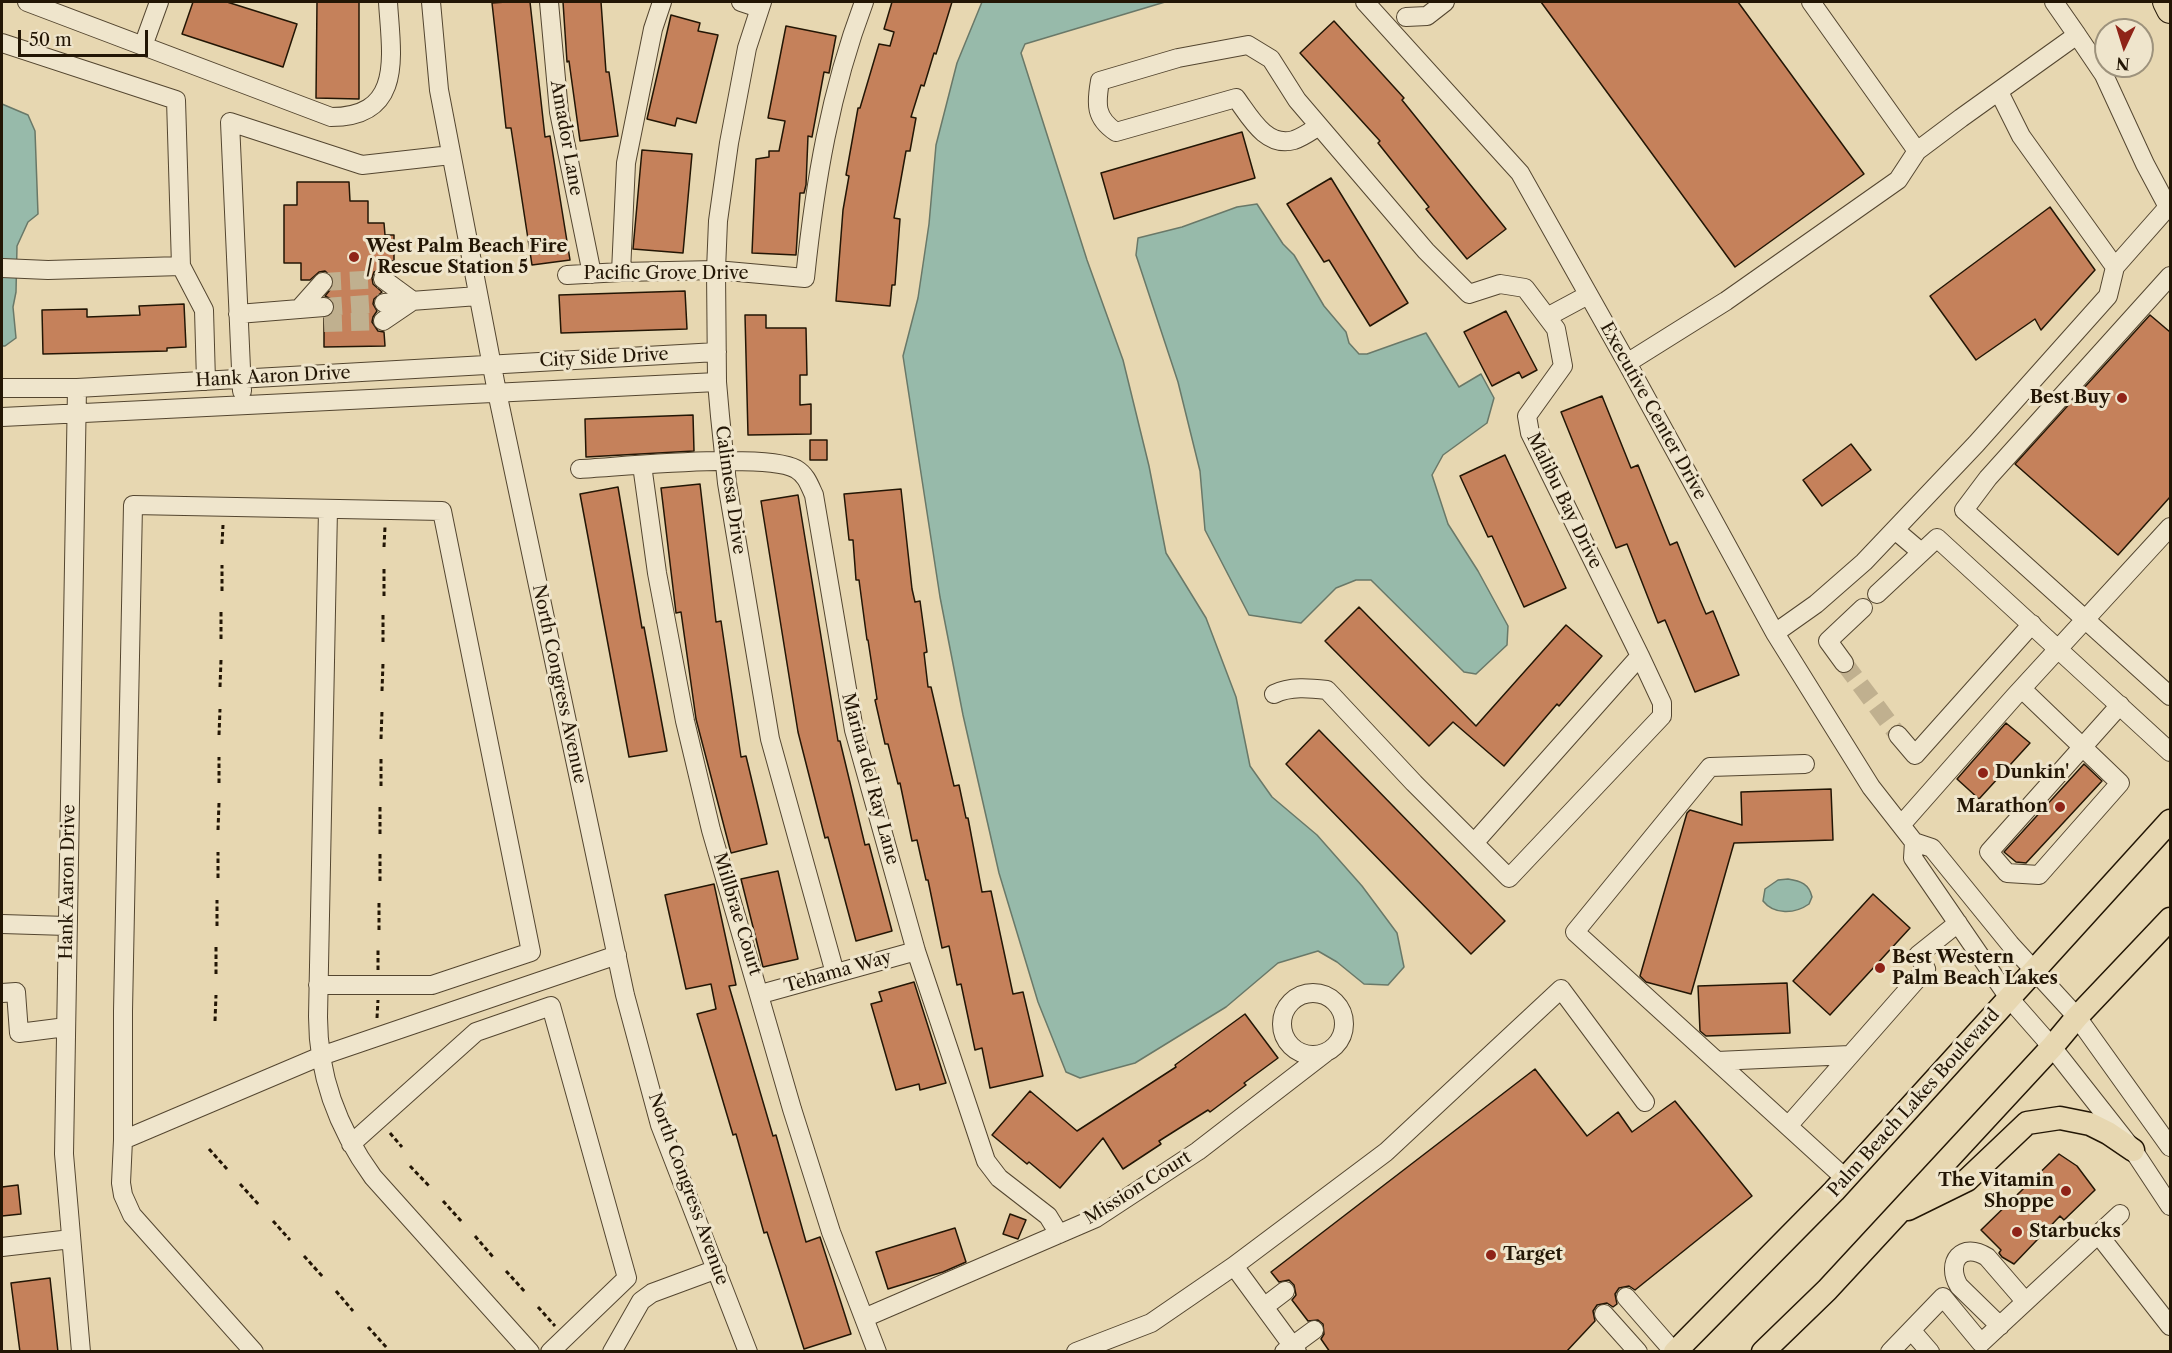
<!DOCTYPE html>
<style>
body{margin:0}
#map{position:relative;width:2172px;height:1353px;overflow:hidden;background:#e7d7b1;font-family:"Libre Caslon Text",serif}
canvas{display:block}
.frame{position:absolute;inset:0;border:3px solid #231605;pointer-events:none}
.north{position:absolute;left:2094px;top:18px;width:60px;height:60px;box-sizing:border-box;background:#efe5cc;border:2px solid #9d927c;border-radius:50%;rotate:184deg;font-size:16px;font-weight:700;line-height:24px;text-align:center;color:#231605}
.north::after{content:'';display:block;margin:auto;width:21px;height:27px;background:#8f2418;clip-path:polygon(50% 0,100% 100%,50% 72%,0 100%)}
.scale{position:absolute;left:18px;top:30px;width:130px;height:27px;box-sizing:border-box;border:3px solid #231605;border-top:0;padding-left:8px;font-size:18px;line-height:21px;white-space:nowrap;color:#231605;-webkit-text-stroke:4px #efe5cc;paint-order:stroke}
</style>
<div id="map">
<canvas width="2172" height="1353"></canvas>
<div class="frame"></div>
<div class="north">N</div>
<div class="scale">50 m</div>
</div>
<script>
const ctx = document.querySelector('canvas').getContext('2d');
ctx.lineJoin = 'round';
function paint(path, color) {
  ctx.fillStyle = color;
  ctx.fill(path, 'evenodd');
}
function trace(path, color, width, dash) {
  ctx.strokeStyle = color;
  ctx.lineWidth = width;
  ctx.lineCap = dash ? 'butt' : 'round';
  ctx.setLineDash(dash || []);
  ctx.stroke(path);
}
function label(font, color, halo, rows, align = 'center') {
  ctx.font = font + ' "Libre Caslon Text",serif';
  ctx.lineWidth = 6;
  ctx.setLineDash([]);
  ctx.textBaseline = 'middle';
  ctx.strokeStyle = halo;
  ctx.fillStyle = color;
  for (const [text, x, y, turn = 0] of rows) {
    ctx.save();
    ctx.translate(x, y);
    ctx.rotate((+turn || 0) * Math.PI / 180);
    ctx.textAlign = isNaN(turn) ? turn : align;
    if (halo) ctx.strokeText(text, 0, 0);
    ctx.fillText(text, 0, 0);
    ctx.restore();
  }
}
const water = new Path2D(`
 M982 2H1165L1025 44 1021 53 1087 260 1123 360 1149 466 1166 553 1206 618 1236 697 1250 766 1272 797 1317 835 1362 886 1397 933 1404 967 1388 985 1364 984 1337 962 1318 951 1278 963 1226 1007 1135 1063 1080 1078 1066 1072 1038 1002 999 873 963 715 940 597 903 356 918 298 929 224 936 145 957 63Z
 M2 104 28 115 35 131 38 214 28 222 17 246 16 292 13 307 16 338 5 346H2Z
 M1257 204 1283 244 1294 255 1324 306 1346 332 1349 343 1359 354H1367L1426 333 1459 387 1481 374 1494 398 1487 423 1443 455 1432 475 1448 524 1478 571 1508 626 1507 645 1476 674 1464 672 1371 580H1356L1336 588 1301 623 1249 615 1205 530 1200 471 1178 382 1136 255 1138 238 1182 227 1237 207Z
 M1788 879C1801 881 1809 884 1812 897L1809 904C1795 914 1774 915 1763 901L1765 889 1778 880Z`);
paint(water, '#97baaa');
trace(water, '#697868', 1.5);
const building = new Path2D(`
 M193 2H227L297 24 283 67 182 34Z
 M317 2H359V99L316 98Z
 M506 2H530L545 137 550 136 570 260 532 265 511 128H506L492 3Z
 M563 2H601L606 72H609L618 136 580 141 569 61 567 62Z
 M892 2H952L936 54 934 53 924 86 921 85 911 117 916 118 910 151H906L894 218 900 219 895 285H892L890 306 836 301 843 210 849 176 846 175 858 108H860L879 44 890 46 894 32 884 29Z
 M1541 2H1738L1864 174 1735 267Z
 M671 15 700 23 698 31 718 35 696 123 677 118 675 126 647 119Z
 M1334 21 1404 98 1402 100 1506 229 1467 259 1426 209 1429 207 1378 143 1380 141 1300 53Z
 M786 26 836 36 829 73 824 72 812 137 808 136 806 185 804 193H800L796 255 752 253 756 159 769 157V151H779L785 121 768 118Z
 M1242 132 1255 178 1114 219 1101 173Z
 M642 150 692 154 683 253 633 249Z
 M1331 178 1408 303 1370 326 1329 260 1324 262 1287 204Z
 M297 182H349L350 201H368V223H384L385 235H394V261H384V268L374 272 372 278 373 284 382 292 374 299 373 304 377 311 373 317 372 322 378 331 384 332 385 346 324 347V318L331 316 335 307 333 300 325 296 334 285 333 278 325 271 319 272 310 280H301V263H284V205H297Z
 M2050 207 2095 270 2041 330 2035 319 1976 360 1930 296Z
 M685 291 687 329 561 333 559 295Z
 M184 304 186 347 167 348V351L43 354 42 310 87 309V317L140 315 139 306Z
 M1506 311 1537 370 1522 378 1519 372 1492 386 1464 332Z
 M745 315H766V328H806L807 375H800V405L811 404V434L748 435Z
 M2150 315 2170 332V497L2118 555 2015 464Z
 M1602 396 1631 468 1638 465 1670 545 1677 542 1700 600 1706 614 1713 611 1739 675 1695 692 1665 620 1658 623 1627 544 1616 548 1561 412Z
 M693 415 694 451 586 457 585 419Z
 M810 440H827V460H810Z
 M1851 444 1871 470 1822 506 1803 480Z
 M1505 455 1566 588 1524 607 1492 536 1488 537 1460 476Z
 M700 484 716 622 721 621 741 757 746 756 767 844 731 853 696 719 681 612 676 613 661 488Z
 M618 487 642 628 644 627 667 751 629 757 580 494Z
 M901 489 912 589 915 602 920 601 927 652 924 653 928 687H931L954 786 959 785 966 818H968L982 892 991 891 1013 994 1023 992 1043 1076 990 1088 982 1048 975 1050 961 984 957 985 949 946 942 948 928 880H926L917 840 912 841 900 783 898 784 888 744H885L875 700 877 699 868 640H867L859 580H856L853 540H849L844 494Z
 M798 495 838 741H840L865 845 869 844 892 931 856 941 828 837 825 838 798 732 761 501Z
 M1359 607 1476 726 1566 625 1602 656 1559 706 1557 704 1504 766 1453 722 1429 746 1325 641Z
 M2006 723 2030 743 1979 799 1957 779Z
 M1319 730 1505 921 1471 954 1286 764Z
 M2084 764 2102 781 2026 863 2016 862 2004 852Z
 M1831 789 1833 840 1734 843 1691 994 1646 982 1640 976 1687 813 1690 810 1742 825 1741 792Z
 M778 871 798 959 763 967 741 879Z
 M714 884 736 985 729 986 773 1136 776 1135 806 1242 820 1237 851 1334 804 1349 767 1232 764 1233 736 1134 733 1135 697 1014 716 1009 711 984 686 989 665 895Z
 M1873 894 1910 928 1830 1015 1793 981Z
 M914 982 946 1083 920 1090 919 1084 896 1090 871 1004 882 1001 879 992Z
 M1787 983 1790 1033 1706 1036 1700 1031 1698 986Z
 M1245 1014 1278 1058 1244 1083 1246 1085 1210 1112 1208 1110 1159 1141 1161 1144 1123 1169 1103 1138 1060 1188 1029 1162 1027 1164 992 1135 1030 1091 1077 1131 1176 1067 1175 1065Z
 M1535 1069 1587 1136 1618 1112 1632 1132 1675 1101 1752 1196 1635 1290 1629 1286 1619 1288 1615 1294 1617 1304 1613 1307 1607 1303 1597 1305 1593 1311 1595 1321 1566 1352H1330L1321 1339 1324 1334 1323 1324 1318 1320 1308 1321 1292 1300 1296 1295 1294 1285 1289 1280 1279 1282 1271 1272Z
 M2059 1154 2077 1166 2095 1190 2064 1220 2060 1216 2014 1264 2002 1257 1999 1253 2001 1250 1981 1230Z
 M18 1185 21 1214 2 1216V1187Z
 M1010 1214 1026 1220 1018 1239 1003 1234Z
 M955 1228 966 1262 943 1272 888 1289 876 1252Z
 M50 1278 58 1352H20L11 1283Z`);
paint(building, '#c5815b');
trace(building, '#231605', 1.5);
trace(new Path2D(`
 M323 282 383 279
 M324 307 384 303
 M324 323 383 321
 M1844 663 1898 735`), '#c0b08f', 18, [18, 9]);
const minor = new Path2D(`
 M27 2 331 117C405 117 391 53 388 2
 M431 2 439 90 497 392 625 995 660 1125 748 1352
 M549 2 559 112 592 274
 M741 2 759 8
 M762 2 747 48 729 143 718 221 716 270 717 382 720 416 727 483 770 739 835 973
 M1365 2 1520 173 1627 363 1775 633 1871 787 1914 842 1932 848 2010 944 2077 1017 2170 1147
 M1811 2 1917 151
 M1406 17 1427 16 1445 2
 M2 43 176 100 181 266 204 310 206 381
 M143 46 159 2
 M1999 92 2021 136 2115 267
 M2 268 48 270 181 266
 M621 272 626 163 653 29 662 2
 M567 275 621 272 716 270 805 278C815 182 830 92 864 2
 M2170 276 1988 478 1964 510 2170 696
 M383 279 413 301
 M384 303 478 296
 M299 309 323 282
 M238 314 324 307
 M1547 317 1588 295
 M383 321 411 302
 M1627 363 1726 301 1898 180 1917 151 1961 118 2077 35 2054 2
 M2 388H77L717 352
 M77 388 64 1154 81 1352
 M242 391 230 122 362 165 451 155
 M2 417 717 382
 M642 465 657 573 685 721 711 830 792 1109 831 1232 877 1352
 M580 469C620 467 766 452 796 469 806 475 809 484 814 495L854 730 916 951 986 1161 999 1178 1048 1216 1059 1234
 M328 509 318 1017C318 1076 338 1129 373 1177L530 1352
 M1895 530 1921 552
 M1877 594 1937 538 2170 752
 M1775 633 1816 604 1864 562 1976 444 2108 296 2115 267 2168 207 2145 164 2104 75 2077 35
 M1844 663 1828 641 1863 608
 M2022 689 2120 783 2039 875 2007 873 1989 852 2120 705
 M1274 694C1290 686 1310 688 1327 690L1414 783 1509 878 1662 716V703L1640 656 1530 433 1527 416 1563 366 1556 329 1525 288 1500 284 1469 294 1426 251 1297 100 1271 59 1248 45 1178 58 1100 81C1096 104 1095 118 1116 132L1236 98C1250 117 1266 148 1294 140 1303 137 1311 131 1319 126
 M1898 735 1915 755 2032 624
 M1805 764 1710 767 1575 932 1846 1179
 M1901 825 2014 697 2170 527
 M1914 842 1913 858 2009 998 2052 1047 2133 1150 2170 1206
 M1474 843 1640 656
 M2 924 67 926
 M2 993 16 992 19 1033 66 1027
 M1282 1024a31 31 0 1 1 62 0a31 31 0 1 1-62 0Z
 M761 994 916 951
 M1717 1061 1850 1055
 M1788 1126 1926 969 1918 955 1958 923
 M123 1140 321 1056 617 955
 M351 1144 476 1032 551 1006 627 1278 550 1352
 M2098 1234 2170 1326
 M2 1247 71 1239
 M1234 1266 1386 1152 1561 989 1645 1102
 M1626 1297 1674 1352
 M1264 1307 1285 1291
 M1604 1314 1638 1352
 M864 1318 1096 1218 1198 1151 1325 1053
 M2000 1326 1959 1286C1945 1262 1962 1241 1987 1257L2025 1301
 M1911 1330 1930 1352
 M254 1352 132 1215 123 1195 121 1183 123 1140V1011L133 505 442 511 531 952 432 985H318
 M612 1352 641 1301 652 1293 717 1269
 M1076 1352 1151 1323 1234 1266 1297 1352
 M1284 1352 1314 1330
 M1890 1352 1943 1297 1981 1343 2120 1214`);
const major = new Path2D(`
 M1908 1209 1967 1180 2027 1123 2060 1118 2090 1124 2108 1133 2133 1150
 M1675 1352 1834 1191 2170 821
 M1763 1352 1827 1290 2052 1047 2077 1017 2170 919`);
const highway = new Path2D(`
 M2166 2 2170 10`);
trace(minor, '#544630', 20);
trace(major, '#231605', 25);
trace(highway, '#231605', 28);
trace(new Path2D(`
 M222 544 223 525
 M384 547 385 527
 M222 591V565
 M384 596V567
 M221 639V612
 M383 642V614
 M220 687 221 660
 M382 691 383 663
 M219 735 220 709
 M381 739 382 711
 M219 783V757
 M381 786V758
 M218 830 219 803
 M380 834V805
 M218 878V852
 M380 881V853
 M217 926V900
 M379 930V901
 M378 970V949
 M216 974V946
 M377 1018 378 1000
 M215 1021 216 995
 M390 1133 402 1147
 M209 1149 227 1169
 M410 1166 430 1187
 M240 1184 260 1206
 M443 1201 462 1222
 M273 1221 290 1240
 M475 1236 493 1257
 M304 1256 323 1277
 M506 1271 526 1293
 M336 1291 353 1311
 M538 1307 555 1326
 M368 1327 387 1348`), '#231605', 3, [4.5, 3]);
trace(minor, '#efe5cc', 18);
trace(major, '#e7d7b1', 22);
trace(highway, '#e7d7b1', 26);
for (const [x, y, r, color] of [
 [354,257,6,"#8f2418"],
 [2122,398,6,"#8f2418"],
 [1983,773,6,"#8f2418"],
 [2060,807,6,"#8f2418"],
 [1880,968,6,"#8f2418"],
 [2066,1191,6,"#8f2418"],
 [2017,1232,6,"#8f2418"],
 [1491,1255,6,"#8f2418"]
]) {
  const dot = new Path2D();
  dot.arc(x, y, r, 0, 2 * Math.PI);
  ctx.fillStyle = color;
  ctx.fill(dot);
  trace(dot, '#efe5cc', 2);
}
label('18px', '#231605', '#efe5cc', [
 ["Amador Lane",566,138,80],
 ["Pacific Grove Drive",666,274],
 ["City Side Drive",604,358,-3],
 ["Hank Aaron Drive",273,377,-3],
 ["Executive Center Drive",1653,411,61],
 ["Calimesa Drive",730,490,82],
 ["Malibu Bay Drive",1564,501,64],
 ["North Congress Avenue",559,684,78],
 ["Marina del Ray Lane",870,779,75],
 ["Hank Aaron Drive",68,882,-89],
 ["Millbrae Court",737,914,73],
 ["Tehama Way",838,972,-16],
 ["Palm Beach Lakes Boulevard",1914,1103,-48],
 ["Mission Court",1138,1188,-32],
 ["North Congress Avenue",688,1189,70]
]);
label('bold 18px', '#231605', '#efe5cc', [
 ["West Palm Beach Fire",366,247],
 ["/ Rescue Station 5",366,268],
 ["Best Buy",2110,398,"right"],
 ["Dunkin'",1995,773],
 ["Marathon",2048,807,"right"],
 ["Best Western",1892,958],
 ["Palm Beach Lakes",1892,979],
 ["The Vitamin",2054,1181,"right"],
 ["Shoppe",2054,1202,"right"],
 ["Starbucks",2029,1232],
 ["Target",1503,1255]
], 'left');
</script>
